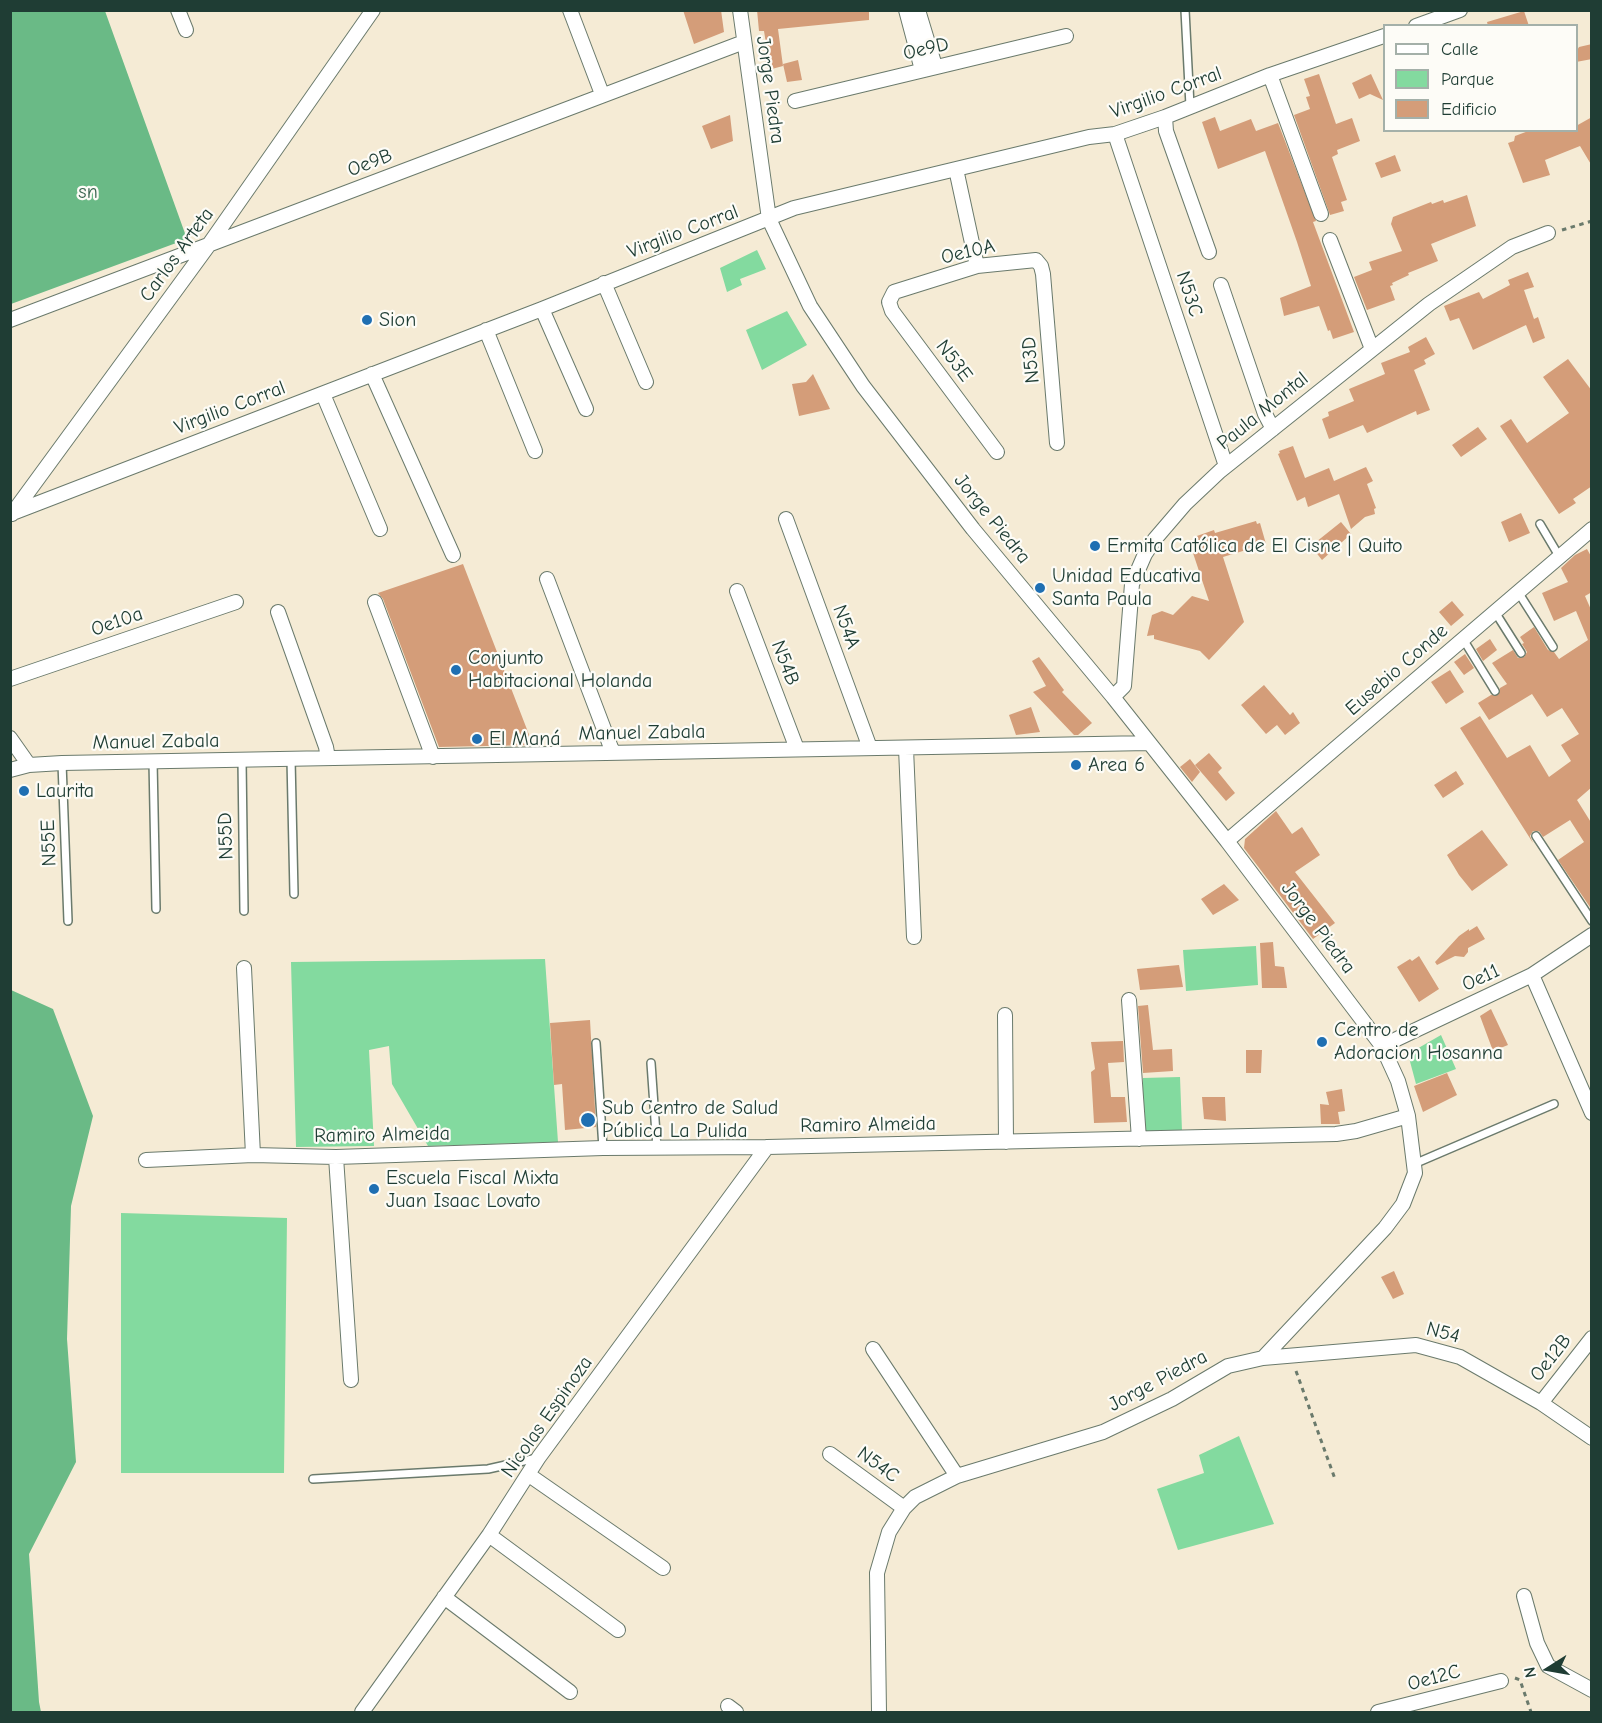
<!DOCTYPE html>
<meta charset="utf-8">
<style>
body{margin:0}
#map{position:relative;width:1602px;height:1723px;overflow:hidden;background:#f5ebd5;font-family:"Comic Neue",sans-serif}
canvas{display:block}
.frame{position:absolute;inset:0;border:12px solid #1f3d34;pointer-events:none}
.legend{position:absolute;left:1383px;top:24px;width:195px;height:108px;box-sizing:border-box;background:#fdfcf7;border:2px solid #a4b0a9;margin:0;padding:8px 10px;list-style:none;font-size:18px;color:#1f3d34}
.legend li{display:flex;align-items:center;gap:12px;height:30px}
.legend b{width:30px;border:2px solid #a4b0a9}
.north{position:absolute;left:1518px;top:1639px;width:60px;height:60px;-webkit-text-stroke:4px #fdfcf7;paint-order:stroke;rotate:259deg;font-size:16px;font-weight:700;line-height:24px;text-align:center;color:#1f3d34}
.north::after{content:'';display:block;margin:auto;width:21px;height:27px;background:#1f3d34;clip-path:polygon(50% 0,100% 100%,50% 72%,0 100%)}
</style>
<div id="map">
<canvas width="1602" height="1723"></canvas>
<div class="frame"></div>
<ul class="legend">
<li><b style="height:8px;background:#fff"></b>Calle</li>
<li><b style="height:16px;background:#83da9f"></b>Parque</li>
<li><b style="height:16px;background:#d49d79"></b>Edificio</li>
</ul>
<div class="north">N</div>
</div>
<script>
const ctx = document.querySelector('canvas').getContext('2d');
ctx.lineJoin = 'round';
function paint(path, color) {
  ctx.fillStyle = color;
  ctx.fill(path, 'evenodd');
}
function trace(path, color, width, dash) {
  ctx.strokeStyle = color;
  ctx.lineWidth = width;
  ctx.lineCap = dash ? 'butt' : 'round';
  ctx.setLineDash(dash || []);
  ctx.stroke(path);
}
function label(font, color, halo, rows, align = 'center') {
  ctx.font = font + ' "Comic Neue",sans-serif';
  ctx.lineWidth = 4.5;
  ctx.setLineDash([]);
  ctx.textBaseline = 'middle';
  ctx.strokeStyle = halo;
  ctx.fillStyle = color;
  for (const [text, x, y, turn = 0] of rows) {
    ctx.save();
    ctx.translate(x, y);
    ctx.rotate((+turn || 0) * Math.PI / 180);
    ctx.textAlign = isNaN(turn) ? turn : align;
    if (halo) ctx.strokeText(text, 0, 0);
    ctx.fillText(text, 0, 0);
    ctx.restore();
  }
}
paint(new Path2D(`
 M757 250 766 269 740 279 742 285 727 292 720 268Z
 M787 311 807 345 762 370 746 330Z
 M1256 946 1258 985 1186 991 1183 950Z
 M545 959 558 1142 428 1146 392 1084 389 1046 369 1050 374 1146 296 1147 291 962Z
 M1441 1035 1456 1069 1416 1084 1408 1054Z
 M1180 1077 1182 1131 1143 1132V1078Z
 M121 1213 287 1218 284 1473H121Z
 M1239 1436 1274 1524 1178 1550 1157 1489 1204 1473 1199 1455Z`), '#83da9f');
paint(new Path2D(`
 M11 10 105 11 187 239 11 304Z
 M11 990 53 1009 93 1116 71 1206 67 1339 76 1462 29 1554 39 1702 41 1712H10Z`), '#6aba86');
paint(new Path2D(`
 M683 10H721L724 32 694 44Z
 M757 10H869V20L778 29 783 66 768 70 764 58 768 56 764 31H759Z
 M1524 11 1529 26H1488L1487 22Z
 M1592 44V59L1576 62V52L1579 47Z
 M798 60 802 80 787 82 783 64Z
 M1319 74 1336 124 1352 118 1360 141 1337 150 1338 154 1332 157 1347 200 1341 202 1344 211 1330 215 1294 115 1310 109 1306 97 1310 96 1304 79Z
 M1371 74 1383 100 1370 94 1359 99 1352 83Z
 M730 115 733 141 711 149 702 126Z
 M1215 117 1220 131 1251 119 1256 131 1278 123 1316 221 1313 222 1354 332 1333 339 1330 330 1328 331 1319 306 1284 316 1280 298 1311 286 1297 242 1265 151 1218 169 1202 122Z
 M1592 117V166L1580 146 1545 160 1550 175 1523 183 1508 143 1514 141 1515 136 1531 130H1576V126Z
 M1395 155 1401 171 1381 178 1375 163Z
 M1467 195 1476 226 1431 244 1438 261 1408 273 1409 275 1392 283 1393 285 1390 286 1395 300 1367 310 1354 277 1372 270 1369 262 1402 251 1391 224 1393 217 1431 202 1432 204 1443 200 1444 203Z
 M1528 272 1534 287 1524 290 1534 319 1538 317 1545 338 1533 343 1526 325 1473 350 1459 318 1450 321 1444 306 1479 292 1483 299 1510 285 1508 280Z
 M1426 337 1435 354 1424 360 1426 364 1414 370 1430 410 1417 415 1416 411 1367 433 1363 425 1329 439 1322 419 1329 416 1328 412 1354 401 1349 389 1385 374 1381 363 1410 352 1408 347Z
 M1568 359 1592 391V486L1573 499 1576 503 1559 514 1500 426 1511 419 1527 443 1569 413 1543 377Z
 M813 374 830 409 799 416 792 384 806 382Z
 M1478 427 1487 439 1461 457 1452 445Z
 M1293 446 1305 478 1329 468 1334 481 1366 467 1373 481 1367 484 1376 508 1374 509 1375 514 1365 517 1351 529 1339 494 1308 507 1305 497 1297 501 1278 454 1280 453 1279 451Z
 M1521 513 1530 533 1509 542 1501 522Z
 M1256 521 1257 524 1260 523 1266 544 1223 557 1244 622 1225 643 1209 660 1200 651 1154 639V635L1147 636 1152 615 1162 611 1173 615 1192 596 1209 601 1190 544 1196 542 1194 537 1214 530 1215 533Z
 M1341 522 1351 534 1322 560 1311 546Z
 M1587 549 1592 558V592L1585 596 1592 612V787L1577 800 1592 824V910L1558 860 1584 842 1570 820 1543 837 1539 831H1533L1530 836 1533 843 1460 728 1480 716 1507 758 1530 745 1549 777 1571 761 1561 745 1579 734 1562 708 1547 717 1532 694 1489 720 1478 703 1491 695H1498L1500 688 1507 684 1492 663 1513 650 1518 658 1524 657 1527 652 1522 644 1524 643 1520 637 1534 627 1548 650 1554 652 1559 659 1588 640 1576 611 1554 621 1542 593 1568 582 1561 568 1575 555Z
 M463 564 533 745 439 747 383 599 378 593Z
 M1452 601 1464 615 1451 626 1439 612Z
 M1490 639 1497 650 1483 661 1476 649Z
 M1465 654 1474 668 1464 675 1454 662Z
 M1039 657 1064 690 1062 692 1092 723 1078 735H1074L1033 692 1046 686 1032 661Z
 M1450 670 1464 692 1446 704 1431 682Z
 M1264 685 1290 715 1293 712 1300 723 1285 735 1277 725 1266 734 1241 705Z
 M1031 707 1040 732 1016 735 1009 715Z
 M1209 753 1222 768 1218 772 1235 793 1226 801 1195 765Z
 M1190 759 1200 772 1192 782 1180 767Z
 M1456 771 1464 784 1443 798 1434 785Z
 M1276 811 1292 834 1302 827 1320 855 1295 872 1335 923 1313 939 1244 848 1245 839Z
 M1482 830 1508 865 1472 891 1459 875 1447 855Z
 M1224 884 1239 900 1213 915 1201 899Z
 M1477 926 1485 939 1468 948V952L1464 957 1455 956 1437 965 1435 962 1459 936 1469 929V931Z
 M1273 942 1275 966 1284 967 1287 988H1262L1260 943Z
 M1419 956 1439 989 1419 1002 1397 967 1410 959 1412 961Z
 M1179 965 1183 987 1140 990 1137 969Z
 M1148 1005 1153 1050 1172 1049 1173 1071 1143 1073 1138 1006Z
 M1491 1009 1508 1045 1493 1051 1480 1016Z
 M590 1020 596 1127 565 1130 562 1084 554 1085 550 1023Z
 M1123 1041 1124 1062 1108 1063 1111 1097H1125L1127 1122 1094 1123 1091 1072 1095 1069 1091 1042Z
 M1246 1050H1262L1261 1073H1246Z
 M1447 1073 1457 1095 1423 1112 1414 1086Z
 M1342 1089 1345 1111 1338 1112 1340 1124H1321L1320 1104 1329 1105 1326 1092Z
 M1202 1097H1225L1226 1121 1204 1119Z
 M1394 1271 1404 1294 1393 1299 1381 1277Z`), '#d49d79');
const service = new Path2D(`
 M1185 10 1190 106
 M1540 524 1559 556
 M1518 592 1553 647
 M1495 612 1521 653
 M1463 639 1495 691
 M291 759 294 894
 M242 760 244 911
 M153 761 156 909
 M62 763 68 921
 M1536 836 1592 921
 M596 1043 603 1148
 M651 1063 657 1148
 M1414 1164 1554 1104
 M313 1479 488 1469 537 1458`);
const minor = new Path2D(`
 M178 10 186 30
 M570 10 602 94
 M740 10 769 219 810 306 863 386 973 529 1113 697 1227 841 1382 1046 1398 1081 1408 1116 1415 1173 1403 1204 1385 1228 1263 1358
 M906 10 922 70
 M918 10 935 66
 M1416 26 1460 10
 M1270 75 1321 214
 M795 101 1066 36
 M1165 117 1166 131 1209 252
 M1115 134 1226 466
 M956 169 977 266
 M1330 240 1372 349
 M604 283 646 382
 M1221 285 1265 414 1273 429
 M542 309 586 409
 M10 320 744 42
 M486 330 535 451
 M372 374 453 555
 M323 394 380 529
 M997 452 892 311 889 302 894 292 977 266 1036 260 1041 266 1043 274 1057 443
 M10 514 542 309 794 208 1089 137 1115 134 1165 117 1270 75 1384 36
 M12 514 208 246 373 10
 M786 519 870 748
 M547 579 613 753
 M737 591 797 749
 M375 602 433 757
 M278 612 326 747 328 758
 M10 679 236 602
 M1113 697 1124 686 1132 584 1145 554 1155 539 1185 504 1220 471 1429 304 1512 247 1548 233
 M10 738 29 765
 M906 748 914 937
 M10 770 29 765 62 763 1149 743
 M1227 841 1592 529
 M244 968 253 1155
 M1532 975 1592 1113
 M1129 1000 1139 1139
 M1005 1015 1006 1142
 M1382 1046 1532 975 1592 935
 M336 1157 351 1380
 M146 1160 253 1155 336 1157 603 1148 767 1147 1336 1134 1356 1131 1408 1116
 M873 1349 957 1476
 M1541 1403 1592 1338
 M830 1454 904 1508
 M529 1475 663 1568
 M489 1535 618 1630
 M1524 1596 1537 1643 1548 1666 1592 1690
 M444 1597 570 1692
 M728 1706 736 1712
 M362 1712 489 1535 539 1457 767 1147
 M879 1712 877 1573 889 1532 904 1508 915 1497 957 1476 1103 1432 1172 1399 1228 1366 1263 1358 1416 1345 1460 1357 1541 1403 1592 1438
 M1378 1712 1501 1681`);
trace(service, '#6a7a6c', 10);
trace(minor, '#6a7a6c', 16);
trace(new Path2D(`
 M1562 230 1592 221
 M1296 1371 1335 1479
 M1515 1678 1520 1680 1531 1712`), '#6a7a6c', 3, [4.5, 4.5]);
trace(service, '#fff', 7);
trace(minor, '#fff', 14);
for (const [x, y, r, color] of [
 [367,320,6,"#1f6fb2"],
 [1095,546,6,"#1f6fb2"],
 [1040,588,6,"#1f6fb2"],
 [456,670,6,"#1f6fb2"],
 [477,739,6,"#1f6fb2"],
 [1076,765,6,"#1f6fb2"],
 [24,791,6,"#1f6fb2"],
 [1322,1042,6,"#1f6fb2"],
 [588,1120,8,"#1f6fb2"],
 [374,1189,6,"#1f6fb2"]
]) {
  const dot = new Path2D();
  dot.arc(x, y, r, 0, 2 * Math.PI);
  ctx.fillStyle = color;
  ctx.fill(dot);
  trace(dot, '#fdfcf7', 2);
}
label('20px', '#1f3d34', '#fdfcf7', [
 ["Oe9D",926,49,-13],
 ["Jorge Piedra",770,90,82],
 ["Virgilio Corral",1166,93,-20],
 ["Oe9B",370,163,-21],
 ["Virgilio Corral",683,232,-21],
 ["Oe10A",968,252,-13],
 ["Carlos Arteta",177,255,-54],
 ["N53C",1189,294,72],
 ["N53D",1031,360,-95],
 ["N53E",954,361,53],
 ["Virgilio Corral",230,408,-21],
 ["Paula Montal",1263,411,-39],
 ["Jorge Piedra",992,519,51],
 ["Oe10a",117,622,-19],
 ["N54A",846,627,70],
 ["N54B",785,663,69],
 ["Eusebio Conde",1397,670,-41],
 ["Manuel Zabala",642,733,-1],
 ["Manuel Zabala",156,742,-1],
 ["N55D",226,836,-92],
 ["N55E",49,843,-92],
 ["Jorge Piedra",1318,928,53],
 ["Oe11",1481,978,-25],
 ["Ramiro Almeida",868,1125,-1],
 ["Ramiro Almeida",382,1135,-1],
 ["N54",1443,1333,15],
 ["Oe12B",1551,1358,-52],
 ["Jorge Piedra",1158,1381,-28],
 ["Nicolas Espinoza",547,1417,-55],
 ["N54C",878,1465,36],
 ["Oe12C",1434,1678,-15]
]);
label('20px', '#38644f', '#fdfcf7', [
 ["sn",88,192]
]);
label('20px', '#1f3d34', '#fdfcf7', [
 ["Sion",379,320],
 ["Ermita Católica de El Cisne | Quito",1107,546],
 ["Unidad Educativa",1052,576],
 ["Santa Paula",1052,599],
 ["Conjunto",468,658],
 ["Habitacional Holanda",468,681],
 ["El Maná",489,739],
 ["Area 6",1088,765],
 ["Laurita",36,791],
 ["Centro de",1334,1030],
 ["Adoracion Hosanna",1334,1053],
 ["Sub Centro de Salud",602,1108],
 ["Pública La Pulida",602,1131],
 ["Escuela Fiscal Mixta",386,1178],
 ["Juan Isaac Lovato",386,1201]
], 'left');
</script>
